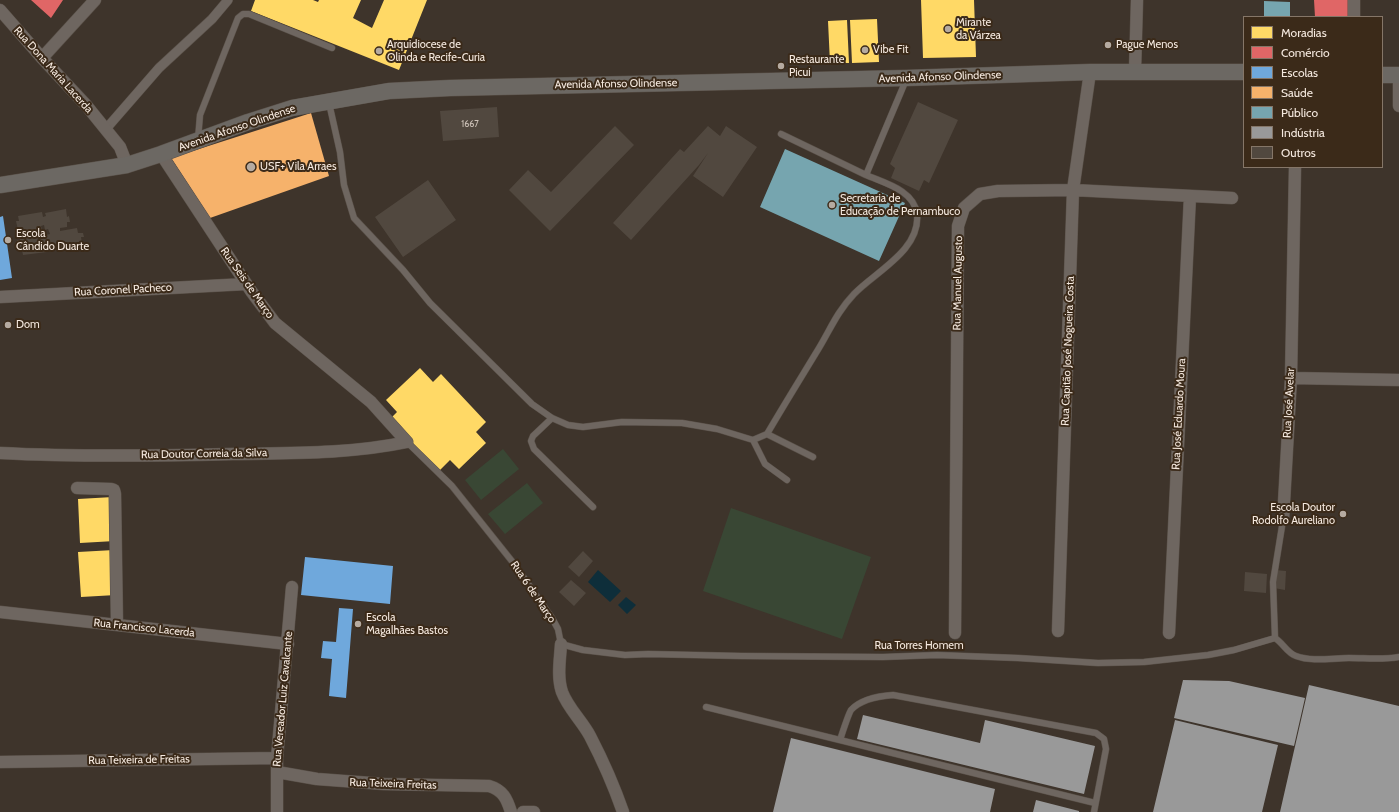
<!DOCTYPE html>
<meta charset="utf-8">
<style>
body{margin:0}
#map{position:relative;width:1399px;height:812px;overflow:hidden;background:#3e342b;font-family:Cabin,sans-serif}
canvas{display:block}
.legend{position:absolute;left:1243px;top:16px;width:140px;height:152px;box-sizing:border-box;background:#3b2a19;border:1px solid #857668;margin:0;padding:5px 7px;list-style:none;font-size:12px;color:#f5e9df}
.legend li{display:flex;align-items:center;gap:8px;height:20px}
.legend b{width:20px;border:1px solid #857668}
</style>
<div id="map">
<canvas width="1399" height="812"></canvas>
<ul class="legend">
<li><b style="height:11px;background:#ffd966"></b>Moradias</li>
<li><b style="height:11px;background:#e06666"></b>Comércio</li>
<li><b style="height:11px;background:#6fa8dc"></b>Escolas</li>
<li><b style="height:11px;background:#f6b26b"></b>Saúde</li>
<li><b style="height:11px;background:#76a5af"></b>Público</li>
<li><b style="height:11px;background:#999"></b>Indústria</li>
<li><b style="height:11px;background:#51483f"></b>Outros</li>
</ul>
</div>
<script>
const ctx = document.querySelector('canvas').getContext('2d');
ctx.lineJoin = 'round';
function paint(path, color) {
  ctx.fillStyle = color;
  ctx.fill(path, 'evenodd');
}
function trace(path, color, width, dash) {
  ctx.strokeStyle = color;
  ctx.lineWidth = width;
  ctx.lineCap = dash ? 'butt' : 'round';
  ctx.setLineDash(dash || []);
  ctx.stroke(path);
}
function label(font, color, halo, rows, align = 'center') {
  ctx.font = font + ' Cabin,sans-serif';
  ctx.lineWidth = 4;
  ctx.setLineDash([]);
  ctx.textBaseline = 'middle';
  ctx.strokeStyle = halo;
  ctx.fillStyle = color;
  for (const [text, x, y, turn = 0] of rows) {
    ctx.save();
    ctx.translate(x, y);
    ctx.rotate((+turn || 0) * Math.PI / 180);
    ctx.textAlign = isNaN(turn) ? turn : align;
    if (halo) ctx.strokeText(text, 0, 0);
    ctx.fillText(text, 0, 0);
    ctx.restore();
  }
}
paint(new Path2D(`
 M503 449 519 469 481 500 465 480Z
 M527 483 543 503 505 534 488 514Z
 M731 508 871 557 842 639 703 591Z`), '#394734');
paint(new Path2D(`
 M598 570 621 591 610 602 588 582Z
 M626 597 636 605 627 614 618 605Z`), '#0e2e3a');
paint(new Path2D(`
 M255 0H313L318 2 319 0H361L353 18 372 28 384 0H427L399 70 251 11Z
 M921 0H974L976 57 923 58Z
 M877 19 879 62 852 63 850 20Z
 M847 20 849 63H830L828 21Z
 M420 368 433 382 441 374 486 422 476 432 486 443 459 469 450 460 439 471 390 419 397 412 386 400Z
 M113 497 115 541 80 543 78 499Z
 M114 550 116 595 81 597 78 552Z`), '#ffd966');
paint(new Path2D(`
 M31 0H63L51 18Z
 M1314 0H1348V17H1315Z`), '#e06666');
paint(new Path2D(`
 M3 216 12 278 0 280V217Z
 M305 557 393 566 390 604 301 595Z
 M339 608 353 609 346 698 329 696 332 659 321 658 323 641 336 642Z`), '#6fa8dc');
paint(new Path2D(`
 M311 113 329 176 210 218 171 158Z`), '#f6b26b');
paint(new Path2D(`
 M1264 1 1290 2V17H1264Z
 M785 149 905 203 879 261 760 207Z`), '#76a5af');
paint(new Path2D(`
 M1183 680 1229 681 1305 698 1294 746 1174 718Z
 M1309 685 1399 706V812H1280Z
 M863 715 980 743 985 720 1095 746 1084 794 857 739Z
 M1175 720 1278 745 1262 812H1153Z
 M791 738 995 789 990 812H773Z
 M1036 800 1079 811V812H1033Z`), '#999');
paint(new Path2D(`
 M918 102 958 120 929 183 924 180 919 191 891 178 895 168 890 164Z
 M497 107 499 137 443 141 440 111Z
 M615 126 634 145 550 231 509 190 528 170 551 192Z
 M708 126 720 136 726 126 757 147 723 197 693 176 708 153 699 165 631 240 613 223 680 149 684 152Z
 M428 180 456 220 403 257 375 217Z
 M66 209 67 217 69 216 70 222H67V227L60 228V231L77 228 78 233H83L84 237H81L82 244 72 246 71 248 50 251 49 247 46 248 47 252 23 255 22 250H19L17 240H20L19 236 29 235V232L20 233V230H18L16 221H19L18 216 42 212 43 217 46 216 45 213ZM44 225 45 230 48 229 50 234 46 235V238H43V235H39L38 230H42L41 226Z
 M583 551 593 561 579 577 568 567Z
 M1275 570 1286 571 1285 590 1274 588Z
 M1245 572 1267 574 1266 593 1244 591Z
 M571 580 586 593 574 606 559 592Z`), '#51483f');
const service = new Path2D(`
 M329 103 340 152 344 185 354 218 403 270 430 303 532 404 552 418 568 425 583 427 622 422 682 423 717 429 753 440 765 464 787 480
 M781 134 866 175 906 80
 M198 139 200 115 238 18 243 14H249L332 48
 M552 418 533 436 531 441 534 449 593 507
 M767 434C784 405 802 376 819 348 831 328 837 312 854 294 875 272 921 250 917 214 914 190 884 183 866 175
 M753 440 767 434 813 457
 M407 442 452 486 515 565 552 618 558 629 561 644 583 650 625 655 648 654 742 656 883 657 937 655 1018 658 1098 663 1144 662 1208 655 1234 650 1275 638
 M1275 638C1283 643 1287 653 1296 656 1312 662 1332 658 1349 658 1366 658 1382 660 1399 657
 M1275 638 1273 582 1283 520
 M706 707 1095 803
 M840 740C842 734 848 715 851 710 861 699 879 696 893 695L1096 733 1104 739 1106 749 1094 812`);
const pedestrian = new Path2D(`
 M105 130 159 68 212 19 228 0`);
const minor = new Path2D(`
 M1354 0V17
 M0 10 42 58 86 105 120 147 127 165
 M42 58 95 0
 M1135 71 1137 0
 M1399 75V106
 M161 154 251 291 275 323 371 402 407 442
 M0 297 246 284
 M1291 378 1399 380
 M0 453C77 457 155 456 233 454 291 453 350 454 407 442
 M77 488 111 489 114 490 115 494 117 625
 M1283 520 1291 378 1295 167
 M0 612 288 644
 M1058 631 1073 190 1090 72
 M955 633 958 226 964 208 980 194 998 191 1073 190 1232 198
 M1169 633 1190 196
 M561 644C560 660 557 677 562 692 568 708 582 721 590 736 603 761 614 786 623 812
 M0 762 277 758
 M277 772 317 779 384 784 489 786C503 790 507 799 511 812
 M277 812V758L292 587
 M523 812H534`);
const secondary = new Path2D(`
 M1382 75H1399
 M0 185 127 165 161 154 248 122 292 108 389 91 450 88 906 78 1090 72H1244`);
trace(service, '#5a5149', 7);
trace(pedestrian, '#5a5149', 10);
trace(minor, '#5a5149', 13);
trace(secondary, '#5a5149', 17);
trace(service, '#6e6660', 6);
trace(pedestrian, '#6e6660', 9);
trace(minor, '#6e6660', 12);
trace(secondary, '#6c6863', 16);
for (const [x, y, r, color] of [
 [948,29,4,"#b5aaa0"],
 [1108,45,4,"#b5aaa0"],
 [865,50,4,"#b5aaa0"],
 [379,51,4,"#b5aaa0"],
 [781,66,4,"#b5aaa0"],
 [251,167,5,"#b5aaa0"],
 [832,205,4,"#b5aaa0"],
 [8,240,4,"#b5aaa0"],
 [8,325,4,"#b5aaa0"],
 [1343,514,4,"#b5aaa0"],
 [358,624,4,"#b5aaa0"]
]) {
  const dot = new Path2D();
  dot.arc(x, y, r, 0, 2 * Math.PI);
  ctx.fillStyle = color;
  ctx.fill(dot);
  trace(dot, '#3b2a19', 1.5);
}
label('9px', '#ccc1b7', null, [
 ["1667",470,124]
]);
label('11px', '#f5e9df', '#3b2a19', [
 ["Mirante",956,23],
 ["da Várzea",956,36],
 ["Arquidiocese de",387,45],
 ["Olinda e Recife-Curia",387,58],
 ["Pague Menos",1116,45],
 ["Vibe Fit",873,50],
 ["Restaurante",789,60],
 ["Picui",789,73],
 ["USF+ Vila Arraes",260,167],
 ["Secretaria de",840,199],
 ["Educação de Pernambuco",840,212],
 ["Escola",16,234],
 ["Cândido Duarte",16,247],
 ["Dom",16,325],
 ["Escola Doutor",1335,508,"right"],
 ["Rodolfo Aureliano",1335,521,"right"],
 ["Escola",366,618],
 ["Magalhães Bastos",366,631]
], 'left');
label('11px', '#f5e9df', '#3b2a19', [
 ["Rua Dona Maria Lacerda",53,70,48],
 ["Avenida Afonso Olindense",940,77,-2],
 ["Avenida Afonso Olindense",616,84,-1],
 ["Avenida Afonso Olindense",237,128,-19],
 ["Rua Seis de Março",247,283,55],
 ["Rua Manuel Augusto",958,283,-89],
 ["Rua Coronel Pacheco",123,290,-3],
 ["Rua Capitão José Nogueira Costa",1068,351,-88],
 ["Rua José Avelar",1289,403,-87],
 ["Rua José Eduardo Moura",1179,414,-87],
 ["Rua Doutor Correia da Silva",204,454,-1],
 ["Rua 6 de Março",533,592,56],
 ["Rua Francisco Lacerda",144,628,6],
 ["Rua Torres Homem",919,646],
 ["Rua Vereador Luiz Cavalcante",283,699,-85],
 ["Rua Teixeira de Freitas",139,760,-1],
 ["Rua Teixeira Freitas",393,784,2]
]);
</script>
